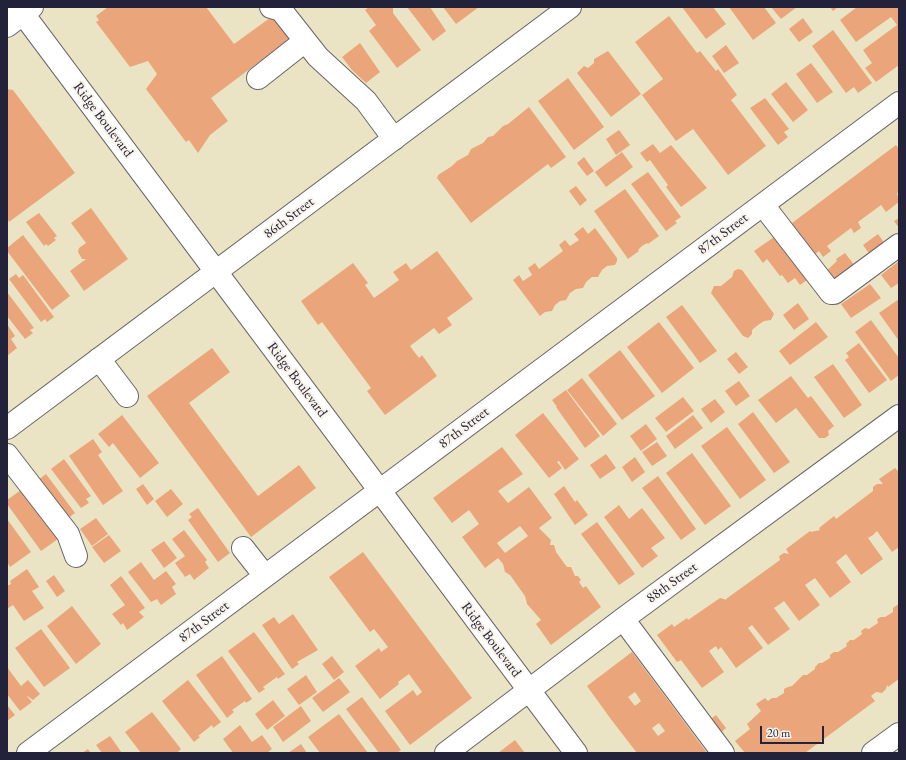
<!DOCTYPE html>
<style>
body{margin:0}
#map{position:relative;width:906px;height:760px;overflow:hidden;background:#ebe4c4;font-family:"EB Garamond",serif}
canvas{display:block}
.frame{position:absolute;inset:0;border:8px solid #22223b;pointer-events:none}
.scale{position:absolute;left:760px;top:726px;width:64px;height:18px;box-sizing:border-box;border:2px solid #22223b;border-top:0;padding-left:5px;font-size:12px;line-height:14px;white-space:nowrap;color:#22223b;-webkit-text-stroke:3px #f7f3e8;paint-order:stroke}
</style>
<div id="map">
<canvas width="906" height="760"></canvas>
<div class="frame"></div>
<div class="scale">20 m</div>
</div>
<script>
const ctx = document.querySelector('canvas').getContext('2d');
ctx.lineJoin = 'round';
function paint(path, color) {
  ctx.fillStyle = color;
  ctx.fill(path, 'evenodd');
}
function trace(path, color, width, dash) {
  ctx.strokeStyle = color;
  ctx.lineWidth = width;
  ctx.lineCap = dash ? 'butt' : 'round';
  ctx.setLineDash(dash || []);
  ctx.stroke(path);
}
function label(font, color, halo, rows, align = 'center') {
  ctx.font = font + ' "EB Garamond",serif';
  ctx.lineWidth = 4;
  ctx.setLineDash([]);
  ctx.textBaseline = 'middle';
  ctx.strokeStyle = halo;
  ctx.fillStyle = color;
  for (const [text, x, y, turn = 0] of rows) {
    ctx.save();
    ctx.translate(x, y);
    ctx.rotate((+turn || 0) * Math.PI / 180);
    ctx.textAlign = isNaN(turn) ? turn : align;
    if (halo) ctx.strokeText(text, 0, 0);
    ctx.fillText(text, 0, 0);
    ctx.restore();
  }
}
paint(new Path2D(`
 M108 7H206L234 44 274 15 291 38 211 98 228 121 210 135 198 153 189 140 186 142 146 89 157 74 148 61 130 67 96 22 99 20 96 16Z
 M369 7H393V13L421 50 397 68 369 31 376 25 365 10Z
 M407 7H430L446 31 433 41Z
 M443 7H479L456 24Z
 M682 7H713L726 24 706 39Z
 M729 7H764L776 23 753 40Z
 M771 7H797L781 19Z
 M830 7H838L833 11Z
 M857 7H899V65L876 82 865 68 872 63 863 50 897 25 891 17 856 42 840 20Z
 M669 16 697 53 700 51 716 71 718 69 737 95 731 100 766 146 728 175 693 129 676 141 642 95 663 79 635 42Z
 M803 18 813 32 799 42 789 29Z
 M833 30 872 83 858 93 854 87 846 93 812 46Z
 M360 43 380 72 366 83 352 70 342 57Z
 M726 45 739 63 724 73 712 56Z
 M608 51 641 94 611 117 577 73 584 66 588 68 594 63V59Z
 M811 63 833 92 817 103 796 74Z
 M568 78 604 127 574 150 538 101Z
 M786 82 808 110 793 122 771 94Z
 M7 89 13 90 75 173 9 222 7 218Z
 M765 98 789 129 784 132 788 137 778 145 750 108Z
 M529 107 566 157 551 168 548 164 471 223 437 178 438 175 452 166 457 161 468 155 471 149 483 143 488 137 493 136 503 126 508 124Z
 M619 130 630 145 616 155 606 139Z
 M653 144 660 153 671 145 707 188 681 207 666 187 668 185 650 160 647 162 640 153Z
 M896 145 899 149V192L897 193 899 202 886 212 881 205 858 222 861 228 854 233 851 228 827 246 831 251 823 257 819 251 812 257 788 226Z
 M622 152 633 167 606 187 595 172Z
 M584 157 594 171 587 176 577 163Z
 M648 172 681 217 675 221 677 223 666 231 631 184Z
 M576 186 587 200 580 206 569 191Z
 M625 189 659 236 648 244 647 243 642 246 638 250 639 251 628 259 594 211Z
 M91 208 128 259 84 291 70 271 86 259H82L78 252 79 248 86 243 71 223Z
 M39 213 57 236 54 238 56 240 48 246 46 244 44 246 26 222Z
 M899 218V228L894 221Z
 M583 227 588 234 595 228 617 258V261L615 265 607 266 602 270 598 277H592L586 282 583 288 576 289 570 293 566 300 560 301 555 305 552 311 545 312 540 316 513 280 519 275 523 281 532 275 528 268 535 263 539 269 563 251 559 245 565 240 570 246 579 240 574 234Z
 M878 234 888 248 873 259 863 245Z
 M23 235 70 296 52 310 7 251V248Z
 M777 235 813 276 800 285 795 278 788 283 782 275 780 276 767 259 763 263 754 251Z
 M437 251 473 299 447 318 452 325 439 334 434 328 410 346 419 358 422 355 437 376 385 415 367 391 371 388 322 322 318 325 301 301 353 263 368 283 365 285 374 298 399 280 393 272 406 263 411 270Z
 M845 253 858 270 838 285 823 274 837 261 836 259Z
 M899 261V283L891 288 881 275Z
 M738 269 742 270 774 314 771 320 764 321 758 325 752 330V334L748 338 743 336 711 293 714 286H721L732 277 734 271Z
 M16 274 19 278 23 275 54 317 47 322 45 319 41 322 9 279Z
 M870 284 881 298 851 318 841 304Z
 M7 292 34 328 30 330 33 333 25 339 7 316Z
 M899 299V341L879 313Z
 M798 303 809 319 794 330 783 315Z
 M682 305 717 351 700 363 666 317Z
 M871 320 899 358V375L891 381 855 332Z
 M659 322 694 368 662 393 627 347Z
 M816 322 828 337 790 365 779 351Z
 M7 324 15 336 11 339 17 348 7 356Z
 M859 343 887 380 869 393 845 360 849 357 846 353Z
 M212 348 230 372 189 403 258 496 299 465 316 488 251 537 147 396Z
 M620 350 655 396 622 420 588 375Z
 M736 352 748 367 739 374 727 359Z
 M833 364 862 405 844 418 814 377Z
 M791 376 808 398 811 396 834 426 828 431 829 435 825 438H819L796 408 776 423 758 400Z
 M582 378 617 424 603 436 567 390Z
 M739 381 750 396 736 406 725 391Z
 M566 390 600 436 585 448 556 407H557L552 400Z
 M683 397 694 411 666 432 655 418Z
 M715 399 725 412 711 423 701 409Z
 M753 412 790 462 774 473 738 424Z
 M543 413 579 459 565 470 559 461 557 462 562 468 549 478 515 435Z
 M122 415 159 463 140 478 113 443 109 447 98 434Z
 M693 415 703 428 675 449 666 436Z
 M646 424 657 439 641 451 630 436Z
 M727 427 766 480 740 499 701 446Z
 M93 439 102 452 98 455 123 491 103 505 69 456Z
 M657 442 667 456 652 466 642 452Z
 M502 447 523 474 498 491 508 503 529 487 552 518 539 528 551 540 550 545H554L556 552 567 567H571L575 576H578L581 580 579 582 583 588 586 586 601 607 551 645 536 624 541 620 527 604 525 596 510 575 505 572 503 564 498 558 485 568 462 537 479 524 469 510 452 523 433 498ZM520 526 528 536 505 553 497 543Z
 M692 453 731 506 705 525 666 473Z
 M606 454 616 468 600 479 590 465Z
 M635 457 645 472 632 482 622 467Z
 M64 459 91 496 86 499 89 503 81 508 51 469Z
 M895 468 899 472V547L892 552 877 531 873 535 868 538 883 559 861 575 846 554 836 562 851 582 830 598 815 578 805 585 820 605 799 621 784 601 780 604 774 608 790 629 768 645 752 625 748 628 763 648 736 668 721 647 718 650 716 646 709 651 724 672 702 688 681 660 677 662 657 635 672 624 674 627 687 618 688 620 720 598 727 600 726 599 780 560 779 556 784 553 789 554 786 549 810 531 811 532 820 530 819 528 834 516 836 519 873 491V487L877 484H883L879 479Z
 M46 474 75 513 67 519 34 483Z
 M658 476 696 529 681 540 642 488Z
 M143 484 154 499 147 505 136 489Z
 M28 485 65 534 41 551 7 504V500Z
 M564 486 575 502 577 500 588 515 575 525 554 494Z
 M171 489 183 504 167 517 155 501Z
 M619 505 629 519 642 508 665 538 651 548 658 556 642 568 604 517Z
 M198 508 230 553 218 562 188 520 192 517 189 514Z
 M96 518 108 534 92 546 80 529Z
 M7 519 31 552 10 567 7 562Z
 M597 522 635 574 619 585 581 534Z
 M184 530 207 560 205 562 209 568 194 580 190 574 185 577 175 563 185 556 172 539Z
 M109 535 121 551 104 563 92 547Z
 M164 541 177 558 164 568 151 550Z
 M363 552 472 698 410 745 385 711 413 690 417 696 422 692 409 674 398 682 399 684 380 699 355 666 379 648 381 652 388 647 374 629 370 632 329 577Z
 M141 562 154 580 166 571 176 584 172 587 176 594 161 605 157 599 151 602 128 572Z
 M27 569 39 587 32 591 44 608 24 621 13 605 7 609V586L11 584 10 581Z
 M54 575 65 591 57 597 46 581Z
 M121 576 145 608 139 612 144 617 127 630 123 623 121 625 112 614 125 605 110 585Z
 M897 605H899V679L888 687 887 685 886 689 882 693 876 692 871 696 875 701 805 753H745L735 741 750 729 747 724 761 711 756 704 765 698 768 701 772 698H776L784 693V689L788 687 792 686 803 675H807L815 669V667L819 663H822L830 658V655L834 652H838L847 646 846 644 850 640H854L862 634 861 631 865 628 869 629 878 623 877 619 881 617H885L893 612V608Z
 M72 606 101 644 76 664 47 626Z
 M293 614 318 650 297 662 299 664 292 669 262 625 274 617 279 624Z
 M41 629 70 668 44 687 15 648Z
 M254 632 285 674 278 679 277 677 263 687 265 689 259 693 228 651Z
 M632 652 679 715 707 753H637L610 718 587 686ZM635 692 641 701 635 706 628 697ZM659 723 665 731 658 736 652 728Z
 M222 656 252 699 246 703 245 701 232 710 234 712 227 718 196 675Z
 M332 656 344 672 334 680 322 664Z
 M7 667 21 686 28 680 40 694 33 700 26 695 32 702 20 711 7 694Z
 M306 675 317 692 299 705 287 689Z
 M339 678 350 692 323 712 312 698Z
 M188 680 221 722 213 728 212 725 198 736 200 737 194 742 162 701Z
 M362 697 401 750 397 753H379L346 709Z
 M273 700 285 716 267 730 255 714Z
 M7 705 15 715 7 721Z
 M301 706 311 721 283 742 273 727Z
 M152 712 181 749 177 753H141L125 732Z
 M339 714 368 753H320L308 737Z
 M716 715 726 728 718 735 708 721Z
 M240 725 252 742 262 735 272 749 267 753H233L223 739Z
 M110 736 122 753H102L96 745Z
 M515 740 525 753H498Z
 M301 744 307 753H288Z
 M88 749 91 753H82Z`), '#eaa67a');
const minor = new Path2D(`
 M18 7 576 753
 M271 7 281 10 318 57 366 101 394 139
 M7 26 32 7
 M258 78 305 41
 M763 205 831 293H834L899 245
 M99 359 127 396
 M7 455 68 534 76 556
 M243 548 265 576
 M623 619 723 753
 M28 753 899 103
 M446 753 623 619 899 416
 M873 753 899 734`);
const major = new Path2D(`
 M7 428 570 7`);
trace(minor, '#68666b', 24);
trace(major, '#68666b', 24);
trace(minor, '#fff', 22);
trace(major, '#fff', 22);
label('14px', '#22223b', '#f7f3e8', [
 ["Ridge Boulevard",103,120,53],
 ["86th Street",289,218,-37],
 ["87th Street",723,234,-37],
 ["Ridge Boulevard",297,380,53],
 ["87th Street",464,428,-37],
 ["88th Street",672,583,-36],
 ["87th Street",204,622,-37],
 ["Ridge Boulevard",491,640,53]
]);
</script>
